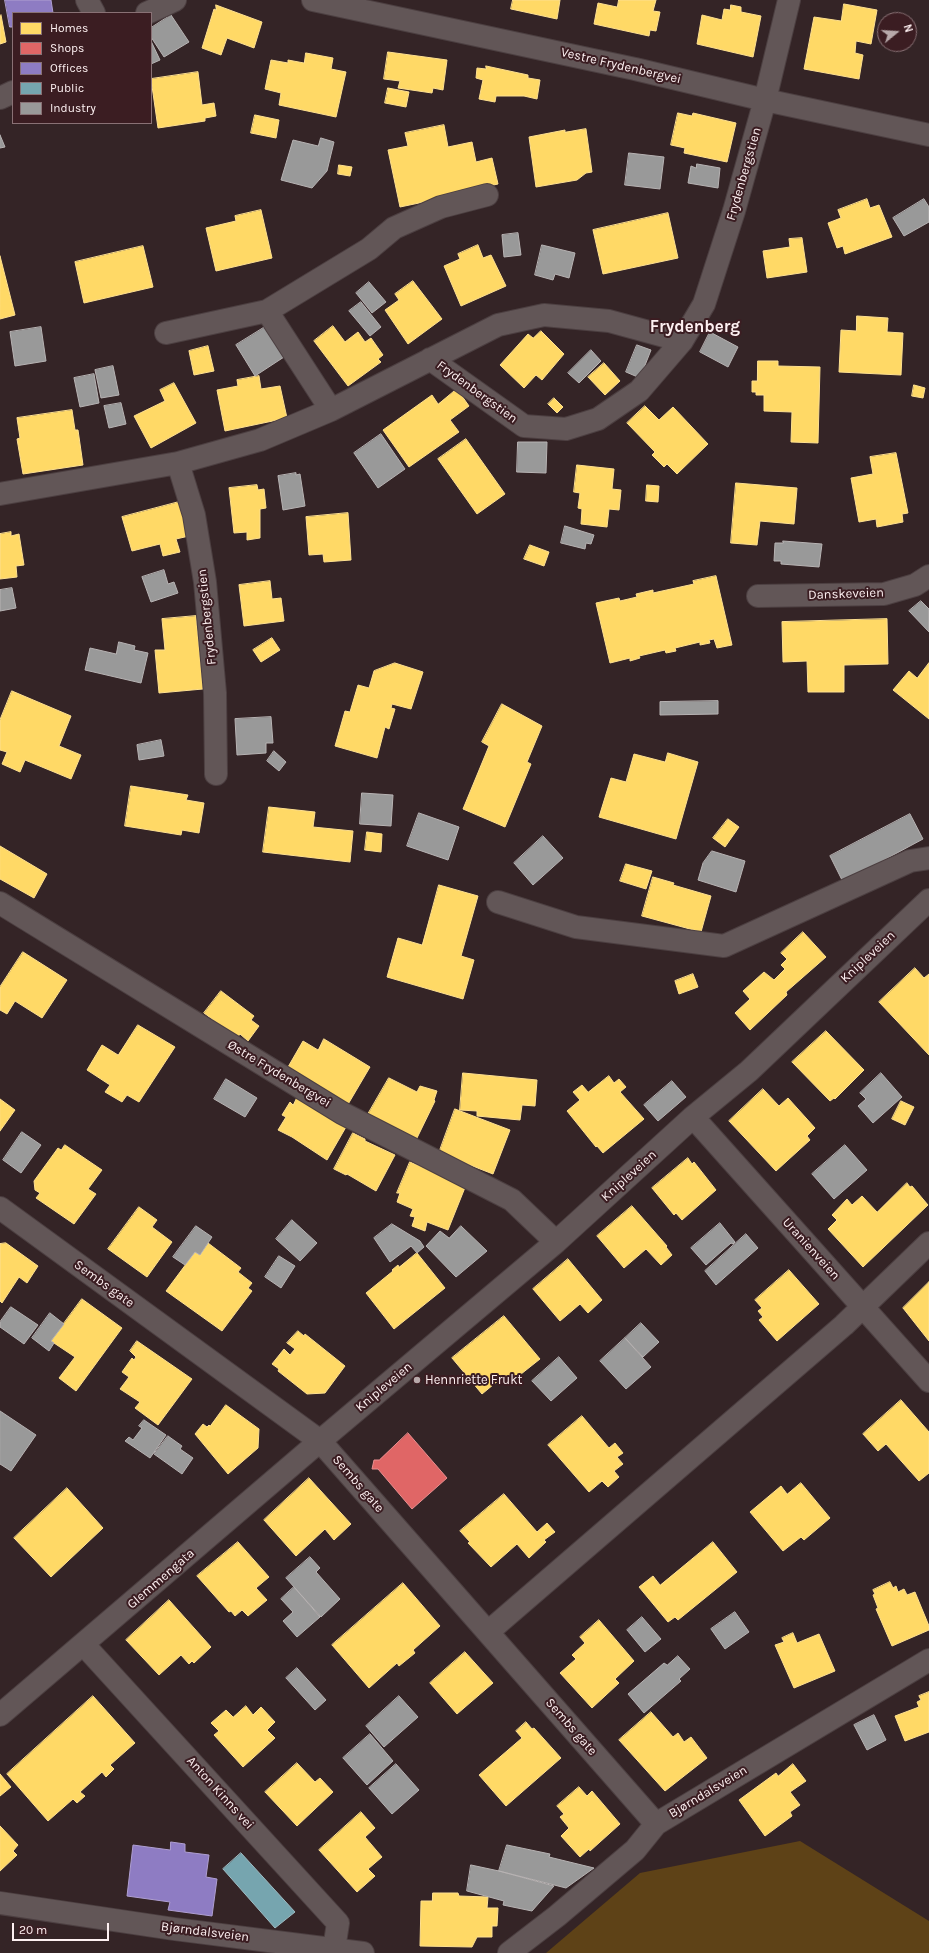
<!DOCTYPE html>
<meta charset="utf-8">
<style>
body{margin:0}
#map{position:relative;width:929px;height:1953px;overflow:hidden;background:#342426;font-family:Karla,sans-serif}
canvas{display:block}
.legend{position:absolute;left:12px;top:12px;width:140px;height:112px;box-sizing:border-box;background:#3b1d22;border:1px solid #897175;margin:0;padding:5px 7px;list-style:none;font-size:12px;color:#fdf0f1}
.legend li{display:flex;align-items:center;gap:8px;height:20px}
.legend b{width:20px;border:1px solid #897175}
.north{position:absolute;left:877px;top:12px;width:40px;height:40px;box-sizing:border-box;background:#3b1d22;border:1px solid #897175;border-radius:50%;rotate:72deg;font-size:11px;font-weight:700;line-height:16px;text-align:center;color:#fdf0f1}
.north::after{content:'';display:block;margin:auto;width:14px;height:18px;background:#b7a9aa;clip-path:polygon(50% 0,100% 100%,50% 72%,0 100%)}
.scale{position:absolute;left:12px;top:1923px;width:97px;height:18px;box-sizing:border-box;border:2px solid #fdf0f1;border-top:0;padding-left:5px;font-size:12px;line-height:14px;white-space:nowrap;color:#fdf0f1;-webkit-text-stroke:3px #3b1d22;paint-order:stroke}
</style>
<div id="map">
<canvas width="929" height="1953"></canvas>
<ul class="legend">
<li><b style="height:11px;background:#ffd966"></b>Homes</li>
<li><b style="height:11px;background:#e06666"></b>Shops</li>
<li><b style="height:11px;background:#8e7cc3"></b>Offices</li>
<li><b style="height:11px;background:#76a5af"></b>Public</li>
<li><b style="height:11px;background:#999"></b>Industry</li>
</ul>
<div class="north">N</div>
<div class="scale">20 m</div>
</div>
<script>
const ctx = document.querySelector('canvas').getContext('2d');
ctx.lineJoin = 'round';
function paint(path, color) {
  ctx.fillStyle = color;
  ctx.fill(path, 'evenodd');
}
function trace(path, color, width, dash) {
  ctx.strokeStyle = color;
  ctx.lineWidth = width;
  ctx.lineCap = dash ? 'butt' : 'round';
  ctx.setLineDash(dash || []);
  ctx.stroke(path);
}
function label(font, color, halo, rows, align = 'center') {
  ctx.font = font + ' Karla,sans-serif';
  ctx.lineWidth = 4;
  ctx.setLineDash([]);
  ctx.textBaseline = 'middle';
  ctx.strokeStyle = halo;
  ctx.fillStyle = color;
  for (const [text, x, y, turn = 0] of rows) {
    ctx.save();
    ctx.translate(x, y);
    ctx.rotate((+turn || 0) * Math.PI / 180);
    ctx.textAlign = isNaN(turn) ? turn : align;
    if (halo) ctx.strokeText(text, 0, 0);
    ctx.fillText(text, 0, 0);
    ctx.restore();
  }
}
paint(new Path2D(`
 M800 1841 929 1921V1953H546L640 1873Z`), '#5e4217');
const homes = new Path2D(`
 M513 0H560L557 19 511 9Z
 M619 0H656L653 11 660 12 656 31 650 30 649 36 594 24 598 3 617 7Z
 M844 4 877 10 871 44 856 41 855 53 863 55 859 79 804 69 814 17 841 21Z
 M216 5 262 22 254 48 227 38 221 55 202 48 214 9 216 10Z
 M731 5 741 7V12L761 16 753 57 697 44 702 15 722 20 724 9 730 10Z
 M1 15 6 42 0 44V16Z
 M388 52 447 60 443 90 433 88 432 93 398 88 400 81 384 79Z
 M306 53 333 58 331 69 346 72 336 117 279 105 281 93 265 89 271 60 288 63V60L304 63Z
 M486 66 528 75V78L540 80 537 99 524 96H496L495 102 479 99 483 80 476 78 477 68 486 69Z
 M198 72 202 105 214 103 216 116 205 118V121L158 128 151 79Z
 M388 88 409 92 406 107 385 103Z
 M678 113 692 116 693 113 736 123 727 162 684 153 685 148 671 145Z
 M255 115 279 120 276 138 251 133Z
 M444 125 448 147 472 142 476 162 492 158 498 184 480 188 481 190 400 207 388 150 408 146 405 133Z
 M586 129 592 172 586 173 577 180 536 187 529 137 565 130V132Z
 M339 165 352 167 350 176 338 174Z
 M867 199 870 208 879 205 892 237 845 254 843 246 837 248 828 223 841 218 838 210Z
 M261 210 272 258 216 271 206 228 236 221 235 216Z
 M668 213 678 258 603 274 593 230Z
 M802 238 807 272 767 278 763 251 790 247 789 239Z
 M478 245 483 258 491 255 506 286 461 306 444 266 460 259 458 254Z
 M143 246 153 287 84 303 75 262Z
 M0 256 15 315 0 319Z
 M413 281 442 319 408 344 385 310 399 300 395 294Z
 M857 316 888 318 887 332 903 333 901 375 839 372 841 330 856 331Z
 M333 326 345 342 358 332 365 342 371 338 383 355 378 359 381 362 348 386 314 341Z
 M541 331 564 354 542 380 536 375 524 388 500 365 528 334 533 338Z
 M208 346 214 371 194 375 189 351Z
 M758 361H778V366L820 367 818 443 791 442 792 412 764 411V395H756V392H752V381H757Z
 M604 363 620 381 605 395 588 377Z
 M259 376 261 389 280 386 287 418 225 431 217 390 238 386 237 380Z
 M174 383 196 423 151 448 134 416 165 401 160 390Z
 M914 385 925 388 923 398 912 396Z
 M457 389 469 406 450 420 459 432 409 467 383 430 432 395 438 404Z
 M554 398 563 407 557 413 548 404Z
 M645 406 659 420 673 407 708 444 677 474 667 464 664 467 652 455 655 452 627 423Z
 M72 410 75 430H78L83 465 23 474 17 439 20 438 17 418Z
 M466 439 505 494 477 514 438 459Z
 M896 453 908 513 902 514 903 522 877 527 876 519 859 522 851 478 873 474 870 457Z
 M577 465 614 469 612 489 621 490 619 510 609 509 607 527 581 524 582 509 578 508 580 493 574 492Z
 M736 483 797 488 794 524 760 521 757 545 731 543Z
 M257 485 258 490 264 489 266 508 260 509V538L247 540V532L234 533 229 488Z
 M647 485 659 486 658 502 646 501Z
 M179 502 189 536 176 539 180 552 163 556 160 544 132 551 122 517Z
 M348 513 351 560 324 562 323 554 309 555 306 517Z
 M11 532V536L19 534 24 565 16 566 17 577 0 579V534Z
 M530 545 549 552 544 566 524 559Z
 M716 576 732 645 717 648 714 639 709 640 710 643 700 645V642L675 648 676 651 666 653 665 650 639 656 640 658 630 661V658L610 663 596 603 619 598 620 601 637 597 636 594 653 590V593L694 584 693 581Z
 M270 581 272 599 281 598 284 621 244 626 239 585Z
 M196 616 203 689 159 693 155 650H165L162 619Z
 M887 619 888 664 844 665V692H808L807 661 783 662 782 622Z
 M272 638 280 650 261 662 253 650Z
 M395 663 423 672 411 709 392 704 391 708 395 709 389 729 385 727 377 758 335 746 345 711 350 712 358 685 369 688 374 671Z
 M929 663V719L893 690 909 671 917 678Z
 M12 691 71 716 59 746 81 755 71 779 25 760 20 772 2 764 7 752 0 750V720Z
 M502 704 542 726 527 762 531 764 505 827 463 809 489 746 482 742Z
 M668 753 698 762 676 839 599 817 611 778 626 782 634 754 665 762Z
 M131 786 188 795 186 800 204 803 199 833 182 830 181 835 125 826Z
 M269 807 315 812 313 827 353 831 350 862 263 852Z
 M728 819 739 827 725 847 713 838Z
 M367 832 382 834 381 852 365 850Z
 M0 846 47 874 34 898 0 879Z
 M626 864 652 871 646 889 620 881Z
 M653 877 674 883 673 885 711 896 701 932 642 916Z
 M439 885 478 896 461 956 474 960 463 999 387 977 398 938 422 945Z
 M803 932 826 957 786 992 787 995 750 1030 735 1013 750 999 743 991 764 972 774 980 785 969 781 965 787 959 781 953Z
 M23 952 67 980 42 1018 15 1001 7 1014 0 1010V987Z
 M915 968 924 978 929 974V1055L879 1002Z
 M693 974 698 987 679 994 675 981Z
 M221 991 254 1016 251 1020 259 1026 248 1041 240 1034 237 1038 204 1013Z
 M138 1025 175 1047 139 1102 127 1095 122 1102 105 1092 110 1085 87 1070 102 1045 118 1055Z
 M826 1031 864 1070 835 1099 834 1098 830 1101 792 1062Z
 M324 1039 370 1067 347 1106 301 1079 303 1076 288 1067 303 1041 318 1050Z
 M463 1073 537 1080 535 1106 522 1105 520 1120 477 1116V1111L460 1110Z
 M609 1076 614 1083 619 1079 626 1087 620 1092 644 1119 603 1153 597 1146 596 1147 567 1111 580 1100 573 1092 582 1085 588 1092Z
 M389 1078 417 1092 420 1086 437 1091 434 1100 435 1101 416 1140 367 1116Z
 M763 1089 779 1106 788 1098 815 1128 807 1136 810 1140 776 1171 729 1121Z
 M297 1098 346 1127 327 1160 292 1137 278 1130 286 1117 282 1115 290 1102 293 1105Z
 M0 1099 15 1110 0 1131Z
 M901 1101 914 1107 905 1125 892 1119Z
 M455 1109 510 1130 493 1174 439 1153Z
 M353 1133 365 1139V1141L395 1155 376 1191 347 1174 346 1175 334 1169Z
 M65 1145 102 1170 88 1189 96 1194 74 1224 36 1198 40 1193 35 1190 34 1181 58 1148 61 1150Z
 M688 1158 692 1164 694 1162 716 1190 682 1220 676 1213 674 1215 652 1188Z
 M410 1162 466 1185 448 1230 427 1222 425 1231 412 1226 415 1217 410 1216 413 1209 397 1202 400 1193H397Z
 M907 1183 910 1187 912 1186 928 1205 863 1267 828 1229 837 1220 832 1215 847 1199 852 1205 862 1196 877 1212Z
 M632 1206 667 1246 666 1247 672 1255 661 1265 646 1249 624 1268 597 1236Z
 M139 1207 157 1220 152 1227 172 1242 147 1277 108 1249Z
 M6 1243 38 1266 27 1283 19 1277 2 1303 0 1301V1244Z
 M208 1243 241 1268 238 1272 252 1283 248 1288 252 1291 222 1331 166 1291 195 1252 200 1255Z
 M417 1253 445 1288 394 1329 366 1293 393 1271 392 1270 398 1265 399 1267Z
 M568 1259 602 1300 588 1313 580 1304 560 1321 533 1289Z
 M789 1270 819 1304 777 1341 759 1320 763 1317 758 1311 762 1308 755 1300Z
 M929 1282V1341L903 1308Z
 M82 1299 122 1328 76 1391 59 1378 75 1357 51 1341Z
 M504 1316 540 1359 511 1382 505 1375 482 1394 452 1358Z
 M298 1331 304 1336 305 1334 345 1366 325 1393 307 1394 278 1371 279 1369 272 1364 284 1349 290 1355 295 1349 287 1343Z
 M137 1341 192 1379 158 1425 135 1408 140 1402 120 1389 129 1377 122 1372 132 1358 134 1360 136 1357 130 1351Z
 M901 1400 929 1432V1473L919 1481 886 1444 878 1451 863 1434Z
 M226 1405 259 1429 258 1448 228 1474 195 1434 203 1424 207 1427 209 1425 210 1426Z
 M582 1416 609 1448 615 1443 623 1453 617 1457 623 1464 614 1471 619 1477 608 1487 602 1481 589 1492 548 1445Z
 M309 1478 351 1524 334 1540 325 1529 296 1556 264 1520Z
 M801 1483 830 1518 804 1540 801 1537 783 1551 750 1512 781 1486 787 1494Z
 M67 1488 103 1528 51 1577 14 1538Z
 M504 1494 537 1532 547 1523 555 1532 544 1540 546 1542 529 1558 517 1544 491 1567 468 1543 470 1542 460 1531Z
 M238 1542 269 1577 256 1588 267 1600 248 1616 242 1610 235 1616 231 1611 229 1612 197 1576Z
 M713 1542 737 1572 678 1620 675 1617 668 1622 639 1587 653 1576 660 1585Z
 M890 1582 893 1588 896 1586 898 1592 904 1589 907 1595 915 1592 929 1626V1630L892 1646 876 1609 878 1608 873 1595 875 1594 873 1590Z
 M403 1583 440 1626 413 1650 415 1653 399 1666 397 1663 369 1688 332 1645Z
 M169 1600 211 1647 194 1663 192 1661 189 1664 181 1655 159 1675 126 1640Z
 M599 1620 634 1661 615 1679 619 1683 592 1708 560 1673 576 1659 572 1655 585 1643 580 1637Z
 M793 1633 797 1643 819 1634 835 1671 794 1688 775 1645 784 1642 782 1638Z
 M465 1652 493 1683 457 1714 430 1683Z
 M929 1692V1732L905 1741 895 1716 919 1707 917 1702 921 1700 919 1696Z
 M93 1696 135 1743 110 1765 114 1769 106 1777 102 1772 80 1792 85 1796 77 1803 73 1799 48 1821 7 1774Z
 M246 1706 253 1715 261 1707 275 1722 267 1730 275 1738 243 1767 214 1735 219 1731 211 1723 226 1710 233 1717Z
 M651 1712 673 1737 678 1733 684 1742 691 1737 707 1758 665 1791 619 1740Z
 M526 1722 532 1729 534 1728 561 1758 506 1806 479 1775 522 1738 516 1731Z
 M297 1763 315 1782 320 1778 333 1792 297 1826 265 1792Z
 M793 1764 806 1781 790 1792 800 1805 790 1812 792 1816 765 1836 739 1800 776 1773 778 1776Z
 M0 1774 11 1787 0 1796Z
 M579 1787 587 1796 592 1791 620 1824 590 1851 589 1849 580 1857 561 1836 569 1828 560 1817 564 1814 557 1806Z
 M361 1812 375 1828 365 1837 382 1857 368 1869 375 1876 357 1892 319 1850Z
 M0 1826 18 1845 13 1851 17 1855 0 1871Z
 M433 1893H458L459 1896 488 1897 487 1908H498L497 1926H492V1937H477L472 1947 420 1946 421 1901H432Z`);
paint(homes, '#ffd966');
trace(homes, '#fee090', 1);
const shops = new Path2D(`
 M408 1433 447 1478 412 1509 378 1469H372L374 1460H379Z`);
paint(shops, '#e06666');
trace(shops, '#e98f90', 1);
const offices = new Path2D(`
 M5 0H51L53 13H13V27H10Z
 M171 1842 185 1844V1852L209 1855 206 1877 217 1879 212 1916 168 1910 170 1902 127 1896 133 1845 170 1850Z`);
paint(offices, '#8e7cc3');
trace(offices, '#af9fd1', 1);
const public = new Path2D(`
 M241 1853 295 1912 275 1928 223 1869Z`);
paint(public, '#76a5af');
trace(public, '#9ebcc3', 1);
const industry = new Path2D(`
 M171 15 189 42 164 57 151 37V28Z
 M151 41 160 60 151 64Z
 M0 135 5 147 0 148Z
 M321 138 334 142 327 171 312 188 281 180 293 140 318 146Z
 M629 153 664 157 660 189 625 185Z
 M697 164 720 168 718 188 688 183 691 166 696 168Z
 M924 199 929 207V222L904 236 893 218Z
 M518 233 521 255 504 257 502 235Z
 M542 245 575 253 569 278 555 274 553 280 535 275Z
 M369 282 386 302 372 313 356 293Z
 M361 302 381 327 370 336 349 311Z
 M41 327 46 361 15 366 10 332Z
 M265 327 284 357 255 376 236 345Z
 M710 332 738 347 728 367 700 352Z
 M637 345 651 350 640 378 626 372Z
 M591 350 601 361 579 383 568 373Z
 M113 366 119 395 101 398 95 370Z
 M94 374 99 403 80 407 74 378Z
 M121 403 126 424 109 428 104 406Z
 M381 434 405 469 378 488 354 453Z
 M518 442H547L546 473 517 472Z
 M296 473V475L300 474 305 506 283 510 278 476Z
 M565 526 594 535 591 544 586 543 585 549 561 543Z
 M783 541 822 544 819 567 781 564V561H774L775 543H783Z
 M164 570 168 584 174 582 178 593 151 602 142 577Z
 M12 588 16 608 0 611V590Z
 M921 601 929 609V632L909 611Z
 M119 642 135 646 134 650 148 653 141 683 85 670 90 648 116 654Z
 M718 701V714L660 715V702Z
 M271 717 273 743H266V753L237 755 235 719Z
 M161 740 164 756 139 760 137 745Z
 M274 751 286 762 279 771 267 761Z
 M362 793 393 795 391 826 360 824Z
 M419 813 459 827 448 860 407 846Z
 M910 814 923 839 843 882 830 856Z
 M543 836 563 858 533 885 514 863Z
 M712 851 745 861 736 892 698 880 703 863Z
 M881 1073 902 1097 873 1123 858 1106 866 1099 860 1093Z
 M226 1079 257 1098 245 1117 214 1099Z
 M672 1081 686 1097 658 1121 644 1105Z
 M22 1132 41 1145 21 1173 3 1160Z
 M845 1145 867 1170 834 1199 812 1174Z
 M292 1220 317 1243 300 1261 276 1239Z
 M720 1223 735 1242 733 1244 731 1243 706 1265 691 1248Z
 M392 1224 420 1241 424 1247 417 1253 411 1246 390 1262 374 1238Z
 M196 1226 212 1237 200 1255 195 1252 185 1265 173 1257Z
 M461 1226 487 1251 456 1277 426 1246 440 1231 449 1238Z
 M746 1234 758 1248 716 1285 705 1271Z
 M279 1256 295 1266 281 1288 265 1277Z
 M11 1307 38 1325 24 1344 0 1327V1322Z
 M50 1313 64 1324 51 1341 54 1343 49 1351 32 1338Z
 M641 1323 659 1342 643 1357 625 1338Z
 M625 1338 651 1367 626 1389 600 1361Z
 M559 1357 577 1378 551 1401 532 1381Z
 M0 1411 36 1435 11 1471 0 1464Z
 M144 1420 166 1435 150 1458 125 1441 129 1437 133 1440 142 1428 139 1426Z
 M168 1436 182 1446 180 1449 193 1458 182 1474 154 1454Z
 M310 1557 320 1568 316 1572 340 1599 321 1617 286 1578Z
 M294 1587 320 1617 297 1637 283 1621 293 1612 281 1599Z
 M735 1612 749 1632 725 1649 711 1629Z
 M642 1617 661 1639 645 1652 627 1630Z
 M678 1656 690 1669 679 1679 681 1681 644 1713 628 1694 664 1663 667 1665Z
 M297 1668 326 1700 315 1710 286 1678Z
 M399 1696 418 1717 384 1747 366 1726Z
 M874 1715 886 1740 867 1750 854 1725Z
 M370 1734 393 1761 367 1785 343 1758Z
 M396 1764 419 1790 392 1814 369 1788Z
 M507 1845 550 1854 549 1857 594 1868 566 1888 499 1871Z
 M471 1865 499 1871 554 1886 532 1911 503 1905 504 1901 467 1891Z`);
paint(industry, '#999');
trace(industry, '#b7b3b3', 1);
const minor = new Path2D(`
 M87 0 94 13
 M313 0 635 69 765 100 929 135
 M147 13 175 0
 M0 98 13 92
 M267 311 331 410
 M166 333 267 311 369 249 394 228 441 207 487 195
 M430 359 524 426 566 429 598 419 639 391 682 341 704 304 734 211 765 100 789 0
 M178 463 194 515 205 582 215 693 216 774
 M0 494 178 463 260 440 331 410 498 325 544 315 609 321 682 341
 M758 596 884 594 915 585 929 576
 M498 902 576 927 724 946 910 861 929 858
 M0 903 342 1113 512 1200 556 1242
 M693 1117 929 1381
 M0 1208 320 1441 656 1824
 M488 1632 844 1325 929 1243
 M84 1645 338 1923 334 1949
 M0 1715 320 1441 556 1242 693 1117 749 1071 929 900
 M0 1903 174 1929 363 1953
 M509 1953 557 1916 635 1850 656 1824 929 1660`);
trace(minor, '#4c3f41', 24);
trace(minor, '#625657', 22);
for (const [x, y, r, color] of [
 [417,1380,4,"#b7a9aa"]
]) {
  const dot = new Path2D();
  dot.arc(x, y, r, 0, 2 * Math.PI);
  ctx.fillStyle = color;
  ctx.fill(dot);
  trace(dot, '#3b1d22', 1.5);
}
label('13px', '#fdf0f1', '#3b1d22', [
 ["Vestre Frydenbergvei",621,66,13],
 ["Frydenbergstien",744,174,-74],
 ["Frydenbergstien",477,392,36],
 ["Danskeveien",846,594,-2],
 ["Frydenbergstien",207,617,-96],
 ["Knipleveien",868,957,-43],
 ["Østre Frydenbergvei",279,1074,31],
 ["Knipleveien",629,1176,-42],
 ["Uranienveien",811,1249,48],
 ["Sembs gate",104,1284,36],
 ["Knipleveien",384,1387,-40],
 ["Sembs gate",358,1484,49],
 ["Glemmengata",161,1579,-41],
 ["Sembs gate",571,1727,49],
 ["Bjørndalsveien",708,1792,-31],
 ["Anton Kinns vei",220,1793,48],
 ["Bjørndalsveien",205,1932,7]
]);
label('13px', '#fdf0f1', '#3b1d22', [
 ["Hennriette Frukt",425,1380]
], 'left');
label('bold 17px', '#fdf0f1', '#3b1d22', [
 ["Frydenberg",695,327]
]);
</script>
